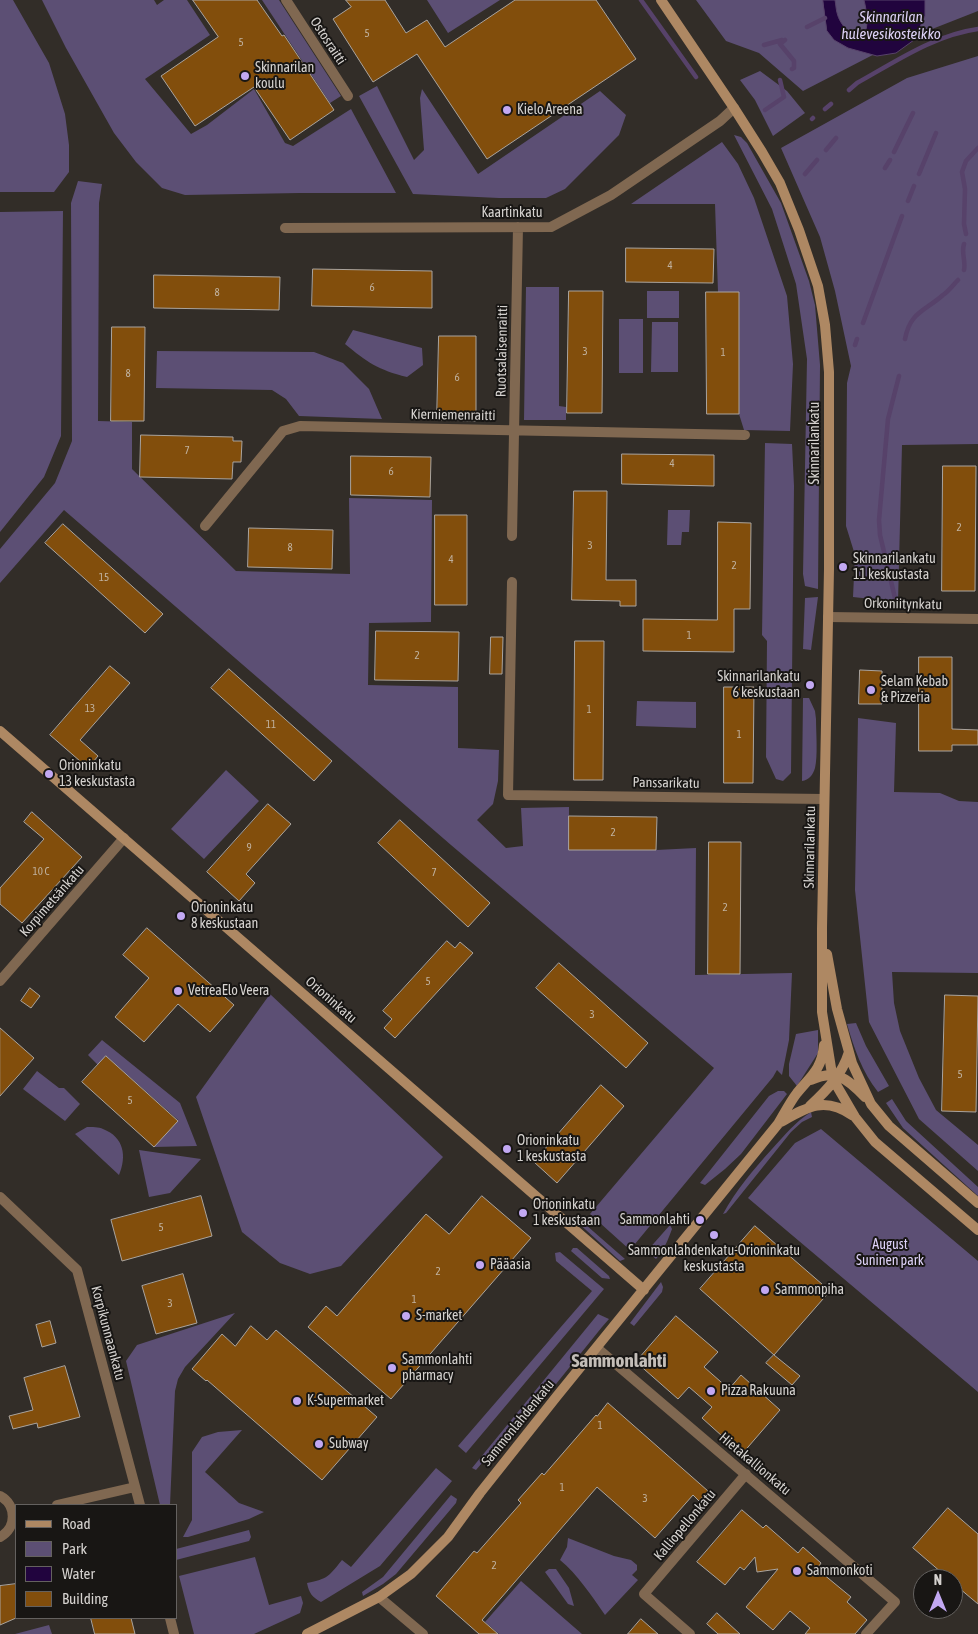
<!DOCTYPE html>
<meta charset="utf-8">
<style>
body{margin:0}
#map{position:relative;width:978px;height:1634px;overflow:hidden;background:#322d28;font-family:"Asap Condensed",sans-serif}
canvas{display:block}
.legend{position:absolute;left:15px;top:1504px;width:162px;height:115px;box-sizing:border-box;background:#181614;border:1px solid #64615f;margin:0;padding:6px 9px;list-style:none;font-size:15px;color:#d5d2cf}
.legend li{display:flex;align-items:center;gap:10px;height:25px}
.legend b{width:25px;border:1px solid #64615f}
.north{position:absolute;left:913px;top:1569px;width:50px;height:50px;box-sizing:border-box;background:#181614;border:1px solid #64615f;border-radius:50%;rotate:0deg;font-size:14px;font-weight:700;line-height:20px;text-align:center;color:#d5d2cf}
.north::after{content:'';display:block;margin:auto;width:18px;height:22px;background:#c2a8f2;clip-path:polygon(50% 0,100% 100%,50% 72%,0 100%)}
</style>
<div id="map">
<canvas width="978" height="1634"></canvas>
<ul class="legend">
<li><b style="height:6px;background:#ae8863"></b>Road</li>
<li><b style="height:14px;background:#5c4f74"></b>Park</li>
<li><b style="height:14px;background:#21043e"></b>Water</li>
<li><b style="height:14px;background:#824e0c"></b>Building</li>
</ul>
<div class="north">N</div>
</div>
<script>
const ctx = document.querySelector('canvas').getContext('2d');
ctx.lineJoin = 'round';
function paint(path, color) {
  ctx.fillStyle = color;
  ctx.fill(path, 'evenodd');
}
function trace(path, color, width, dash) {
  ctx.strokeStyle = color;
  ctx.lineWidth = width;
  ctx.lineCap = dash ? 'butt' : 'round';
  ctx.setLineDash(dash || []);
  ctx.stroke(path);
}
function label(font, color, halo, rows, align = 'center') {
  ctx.font = font + ' "Asap Condensed",sans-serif';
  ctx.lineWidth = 4;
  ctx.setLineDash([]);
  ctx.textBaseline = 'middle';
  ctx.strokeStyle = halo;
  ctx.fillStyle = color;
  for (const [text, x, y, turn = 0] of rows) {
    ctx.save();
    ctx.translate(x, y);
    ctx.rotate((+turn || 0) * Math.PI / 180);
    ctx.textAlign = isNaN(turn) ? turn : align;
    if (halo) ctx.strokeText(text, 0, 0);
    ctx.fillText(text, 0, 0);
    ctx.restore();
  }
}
paint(new Path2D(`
 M0 0H13L49 63 65 114 69 145V172L54 192H0Z
 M42 0H154L157 5 164 0H187L210 35 145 79 191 134 207 125 254 89 285 143 293 146 351 109 396 193H300L185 195 162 188 136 162 114 133 66 48Z
 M262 0H279L341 96 330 103Z
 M427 0H500L448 33Z
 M696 0H978V11L894 44 803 91 759 53 726 41Z
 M978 56V444L902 445 898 602 853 597 855 555 846 526 847 383 851 366 835 291 820 237 781 148 907 78Z
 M760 71 787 91 805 113 773 136 755 100 740 80Z
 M377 86 414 160 424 150 420 98 422 89 478 174 600 91 626 115 619 135 565 189 546 198H499L413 194 359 96Z
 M734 135 741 137 747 143 781 203 809 281 815 305 820 365 818 589 805 586 803 574 807 359 796 284 772 209Z
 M722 142 738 164 754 198 787 296 793 364 790 431 744 430 739 414V292H718L715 204H631Z
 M78 181 102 184 99 203 98 421 132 422V469L236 571 350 574 349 498 432 500 431 622 369 623 368 685 458 687V748L499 750 498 781 493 804 477 820 506 848 523 846 521 808 569 807V850H656L696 848 695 975 792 973 789 1040 782 1075 777 1070 773 1077 630 1250 590 1214 714 1068 451 845 64 510 0 583V549L55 483 72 441 71 203Z
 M63 211 61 436 44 477 0 532V212Z
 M526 287H559V406L566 407V420H524Z
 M647 291H679V318H647Z
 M619 319H643V373H619Z
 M652 322H678V372H651Z
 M353 330 422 348 423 365 407 377C378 370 367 362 345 344Z
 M157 351 314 352 343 363 369 389 382 419 299 416 286 399 272 390 156 388Z
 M765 443 792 444 794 486 791 773 783 781 776 779 766 757 767 641 762 635Z
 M668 510H690L689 532H682L681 545H667Z
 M818 597 811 650 803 649 805 598Z
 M803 698H809L815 711 816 719C816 732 818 756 815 768 813 775 809 780 802 781Z
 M637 701 696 702V728L636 726Z
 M858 718 896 723 894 792 940 793 959 801 978 802V973L892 972 894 1003 900 1031 919 1078 936 1110 978 1145V1171L919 1119 869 1022 855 890Z
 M226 770 259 801 204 859 171 829Z
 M270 994 443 1157 341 1266 310 1274 280 1263 242 1232 196 1097Z
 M856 1023 866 1046 889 1086 878 1092C862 1072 854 1048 847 1024Z
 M818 1030V1053L797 1086 789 1076V1064L796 1034Z
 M102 1040 180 1103 197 1146 154 1147 178 1120 106 1056 98 1065 88 1055Z
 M37 1071 59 1088H64L80 1104 65 1121 23 1089Z
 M778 1091H784L787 1094 741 1154 725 1169 705 1185 700 1183 769 1096Z
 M892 1099 906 1121 978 1187V1196L903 1128 886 1103Z
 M811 1112 812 1117 802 1122 791 1132 726 1213 723 1214C736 1190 753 1170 772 1149 785 1135 795 1122 811 1112Z
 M87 1127C92 1127 99 1127 103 1129 124 1137 127 1156 119 1175L75 1134Z
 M821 1129 978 1261V1392L748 1198 795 1143Z
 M139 1150 201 1159 170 1193 149 1197Z
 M578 1218 625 1259 620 1261 575 1220Z
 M670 1225 672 1229C668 1240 664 1250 656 1259L647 1251Z
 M573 1248H577L609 1276 610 1279 602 1278 571 1251Z
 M560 1252 604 1289 466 1453 458 1446 592 1291 556 1261 555 1253Z
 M661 1282 663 1287 662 1292 634 1326 630 1323Z
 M235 1313 185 1367 178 1379 175 1391 170 1505H160L126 1361 137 1345Z
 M598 1314 609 1319 602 1327 552 1389 506 1435 476 1470 472 1468Z
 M242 1430 205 1472 239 1503 264 1512 249 1519 188 1537H183L192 1520V1452L202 1437 218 1432Z
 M436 1468 452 1481 380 1566 321 1602C312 1597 309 1593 307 1583 328 1579 329 1576 342 1560L351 1567Z
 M451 1495 457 1499 456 1503 396 1574 383 1584 363 1596 362 1592 383 1577Z
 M249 1530 251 1537 249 1541 176 1560V1549Z
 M568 1538 614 1556 631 1560 637 1565V1570L632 1575 638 1580 605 1615C591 1595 578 1575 560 1560L567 1547Z
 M255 1557 269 1605 301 1596 303 1603 300 1613 254 1634H194L179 1576Z
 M549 1569H556L569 1588 574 1606 568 1604 545 1572Z
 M521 1581 582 1634H499L485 1622Z
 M49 1625 52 1634H15Z`), '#5c4f74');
const water = new Path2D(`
 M823 0H835C836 5 836 11 838 16 840 23 854 43 863 35 870 29 866 8 864 0H925V16L914 40 896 53 877 56 848 48 834 40 827 31Z`);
paint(water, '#21043e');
trace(water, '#57426a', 1);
trace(new Path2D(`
 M641 0 696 77
 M807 27 825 18
 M785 40 780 44 794 61V68L792 69
 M764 45 782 40
 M849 90 857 83C895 62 934 35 978 29
 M825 109 831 104
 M765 110 784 97 780 80
 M812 119 813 118
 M826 150 836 138
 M894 152 913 113
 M885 168 890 160
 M805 174 817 160
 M919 174 936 133
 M908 201 914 186
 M966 234 964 224 965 189 962 172 966 161 978 148
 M964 244C961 253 966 261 964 270
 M863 323 902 216
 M905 339C910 312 925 311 943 295 949 291 953 285 958 280
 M855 345 857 339
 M895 598 880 535 879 520 888 419 899 376`), '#57426a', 4.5);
const building = new Path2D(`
 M193 0H257L282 36 284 35 334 110 290 140 254 87 195 126 161 76 218 37Z
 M346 0H385L406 33 427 20 445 47 515 0H596L636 59 487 159 417 54 373 82 333 19 351 7Z
 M626 248 714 249 713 283 626 282Z
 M313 269 432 271V308L312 306Z
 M154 275 280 277 279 310 154 308Z
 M569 291H603L602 413H567Z
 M706 292H739V414H707Z
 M112 327H145L144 421H111Z
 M439 336H476V421L437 420Z
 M141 435 233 437V441H242L241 462H233L232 479 140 477Z
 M622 454 714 455V486L622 484Z
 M351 456 431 457 430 497 351 495Z
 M943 466H976L975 591H942Z
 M574 491H607L606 580H636V606H620V601L572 600Z
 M435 515H467V605H435Z
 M718 522 751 523 750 609H734V652L643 651V619L717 620Z
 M63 524 163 614 145 633 45 543Z
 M249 528 333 530 332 569 248 567Z
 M376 631 459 632 458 681 375 680Z
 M491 637H503L502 674H490Z
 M575 641H604L603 780H574Z
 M919 657H952V729L978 730V745H952V751H919Z
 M110 666 130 683 80 740 98 756 88 768 50 735Z
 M229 669 332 761 314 781 211 688Z
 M860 670 882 671V704H859Z
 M724 687H754L753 783H724Z
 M268 804 291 824 246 874 255 883 239 901 207 872Z
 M32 812 82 857 22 923 0 904V888L44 839 24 822Z
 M569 816 657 817 656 850H569Z
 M400 820 490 903 468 927 378 843Z
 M709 842H741L740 974H708Z
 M147 928 234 1005 210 1032 178 1004 144 1042 115 1017 149 978 123 955Z
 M447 941 455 948 460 942 473 953 395 1038 384 1028 392 1019 383 1011Z
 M559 963 648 1043 626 1068 536 988Z
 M30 988 40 996 31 1008 21 1001Z
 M945 995 978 996 976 1112 942 1111Z
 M0 1028 34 1058 0 1096Z
 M106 1056 178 1121 154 1147 82 1082Z
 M601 1085 624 1106 557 1183 534 1162Z
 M201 1196 212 1236 122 1261 111 1220Z
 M482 1196 531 1238 391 1399 308 1327 326 1306 337 1316 426 1214 449 1234Z
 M755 1226 830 1291 774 1355 700 1289Z
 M183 1274 197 1323 156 1334 142 1286Z
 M676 1316 718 1352 704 1367 729 1389 741 1375 780 1410 742 1454 702 1418 712 1407 689 1387 678 1399 636 1362Z
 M50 1321 56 1343 42 1347 36 1325Z
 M251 1326 267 1340 276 1330 377 1417 322 1480 207 1380 206 1381 192 1369 222 1334 235 1346Z
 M774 1355 800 1376 792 1385 766 1363Z
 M65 1366 80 1417 38 1428 37 1423 13 1429 9 1416 33 1410 24 1378Z
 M608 1403 708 1491 699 1501 693 1495 655 1538 597 1487 482 1620 498 1634H479L436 1596 474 1551 477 1553 521 1503 518 1500 542 1473 544 1475 596 1415 597 1416Z
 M948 1508 978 1534V1604L953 1583V1579H949L913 1548Z
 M742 1510 763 1528 766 1525 798 1553 803 1547 821 1563 817 1569 851 1597 847 1602 867 1620 855 1634H805L810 1628 790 1611 773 1630 746 1607 778 1569 757 1572 755 1557 744 1570 740 1567 725 1585 697 1562Z
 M16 1584V1618L0 1625V1586Z
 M717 1613 740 1634H718L707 1624Z
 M91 1618H131L135 1634H95Z
 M641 1619 658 1634H628Z`);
paint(building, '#824e0c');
trace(building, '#aaa49e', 1);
trace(new Path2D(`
 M286 0 348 96
 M285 228 551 227 611 195 720 121 734 108
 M205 526 283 431 300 426 745 435
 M512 536 518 227
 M512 582 508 795 824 799
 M828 617 978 619
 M0 981 124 838
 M0 1197 77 1270 140 1505
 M597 1348 895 1602 866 1634
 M0 1496C17 1505 17 1528 0 1537
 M57 1505 135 1487
 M379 1597 423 1634
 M170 1618 174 1634
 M690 1634 644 1594 746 1474`), '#806851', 10);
trace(new Path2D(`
 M661 0 734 108 762 152 780 183 799 230 818 286 825 325 829 372V569L822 928V1012L832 1074 834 1081 855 1117 875 1142 978 1230
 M0 731 644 1290
 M827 954 837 1009 852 1063 871 1104 889 1126 978 1203
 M811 1080C836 1069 847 1078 865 1097
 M810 1106C827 1090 842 1075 849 1052
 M781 1122C807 1107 824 1096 852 1115
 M307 1634 379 1597 411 1574 448 1537 480 1493 557 1396 778 1124C784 1114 790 1102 797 1093 811 1076 822 1069 824 1045`), '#ae8863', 10);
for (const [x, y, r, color] of [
 [245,76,5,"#c2a8f2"],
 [507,110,5,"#c2a8f2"],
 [843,567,5,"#c2a8f2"],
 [810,685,5,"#c2a8f2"],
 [871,690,5,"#c2a8f2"],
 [49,774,5,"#c2a8f2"],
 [181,916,5,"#c2a8f2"],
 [178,991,5,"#c2a8f2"],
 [507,1149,5,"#c2a8f2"],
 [523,1213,5,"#c2a8f2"],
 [700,1220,5,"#c2a8f2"],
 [714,1235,5,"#c2a8f2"],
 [480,1265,5,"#c2a8f2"],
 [765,1290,5,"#c2a8f2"],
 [406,1316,5,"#c2a8f2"],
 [392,1368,5,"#c2a8f2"],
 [711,1391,5,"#c2a8f2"],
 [297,1401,5,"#c2a8f2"],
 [319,1444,5,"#c2a8f2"],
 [797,1571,5,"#c2a8f2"]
]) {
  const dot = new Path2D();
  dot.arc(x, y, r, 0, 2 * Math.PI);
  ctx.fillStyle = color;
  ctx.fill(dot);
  trace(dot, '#181614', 2);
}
label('11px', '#c0b19e', null, [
 ["5",367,34],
 ["5",241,43],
 ["4",670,266],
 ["6",372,288],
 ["8",217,293],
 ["3",585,352],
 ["1",723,353],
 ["8",128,374],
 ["6",457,378],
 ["7",187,451],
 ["4",672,464],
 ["6",391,472],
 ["2",959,528],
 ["3",590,546],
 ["8",290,548],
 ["4",451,560],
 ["2",734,566],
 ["15",104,578],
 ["1",689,636],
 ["2",417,656],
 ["13",90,709],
 ["1",589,710],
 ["11",271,725],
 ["1",739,735],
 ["2",613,833],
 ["9",249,848],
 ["10 C",41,872],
 ["7",434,873],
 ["2",725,908],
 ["5",428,982],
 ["3",592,1015],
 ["5",960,1075],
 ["5",130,1101],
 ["5",161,1228],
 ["2",438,1272],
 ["1",414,1300],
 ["3",170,1304],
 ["1",600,1426],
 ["1",562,1488],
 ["3",645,1499],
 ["2",494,1566]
]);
label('14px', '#d5d2cf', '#181614', [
 ["Ostosraitti",328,41,57],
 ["Kaartinkatu",512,213],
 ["Ruotsalaisenraitti",502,351,-89],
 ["Kierniemenraitti",453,415,1],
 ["Skinnarilankatu",815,443,-90],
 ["Orkoniitynkatu",903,604,1],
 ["Panssarikatu",666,783,1],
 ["Skinnarilankatu",810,847,-89],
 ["Korpimetsänkatu",52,901,-49],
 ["Orioninkatu",331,1000,41],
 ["Korpikunnaankatu",108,1333,75],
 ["Sammonlahdenkatu",518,1423,-51],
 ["Hietakallionkatu",755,1464,40],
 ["Kalliopellonkatu",685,1525,-50]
]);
label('14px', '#d5d2cf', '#181614', [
 ["Skinnarilan",255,68],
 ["koulu",255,84],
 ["Kielo Areena",517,110],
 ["Skinnarilankatu",853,559],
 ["11 keskustasta",853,575],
 ["Skinnarilankatu",800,677,"right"],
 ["6 keskustaan",800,693,"right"],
 ["Selam Kebab",881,682],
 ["& Pizzeria",881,698],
 ["Orioninkatu",59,766],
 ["13 keskustasta",59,782],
 ["Orioninkatu",191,908],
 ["8 keskustaan",191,924],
 ["VetreaElo Veera",188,991],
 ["Orioninkatu",517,1141],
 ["1 keskustasta",517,1157],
 ["Orioninkatu",533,1205],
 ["1 keskustaan",533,1221],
 ["Sammonlahti",690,1220,"right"],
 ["Sammonlahdenkatu-Orioninkatu",714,1251,"center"],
 ["keskustasta",714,1267,"center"],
 ["Pääasia",490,1265],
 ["Sammonpiha",775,1290],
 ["S-market",416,1316],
 ["Sammonlahti",402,1360],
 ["pharmacy",402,1376],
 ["Pizza Rakuuna",721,1391],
 ["K-Supermarket",307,1401],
 ["Subway",329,1444],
 ["Sammonkoti",807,1571]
], 'left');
label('14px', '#ded2f8', '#181614', [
 ["August",890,1245],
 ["Suninen park",890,1261]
]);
label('italic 15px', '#ded2f7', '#181614', [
 ["Skinnarilan",891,17],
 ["hulevesikosteikko",891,34]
]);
label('bold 19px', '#c4beb8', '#181614', [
 ["Sammonlahti",619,1361]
]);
</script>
